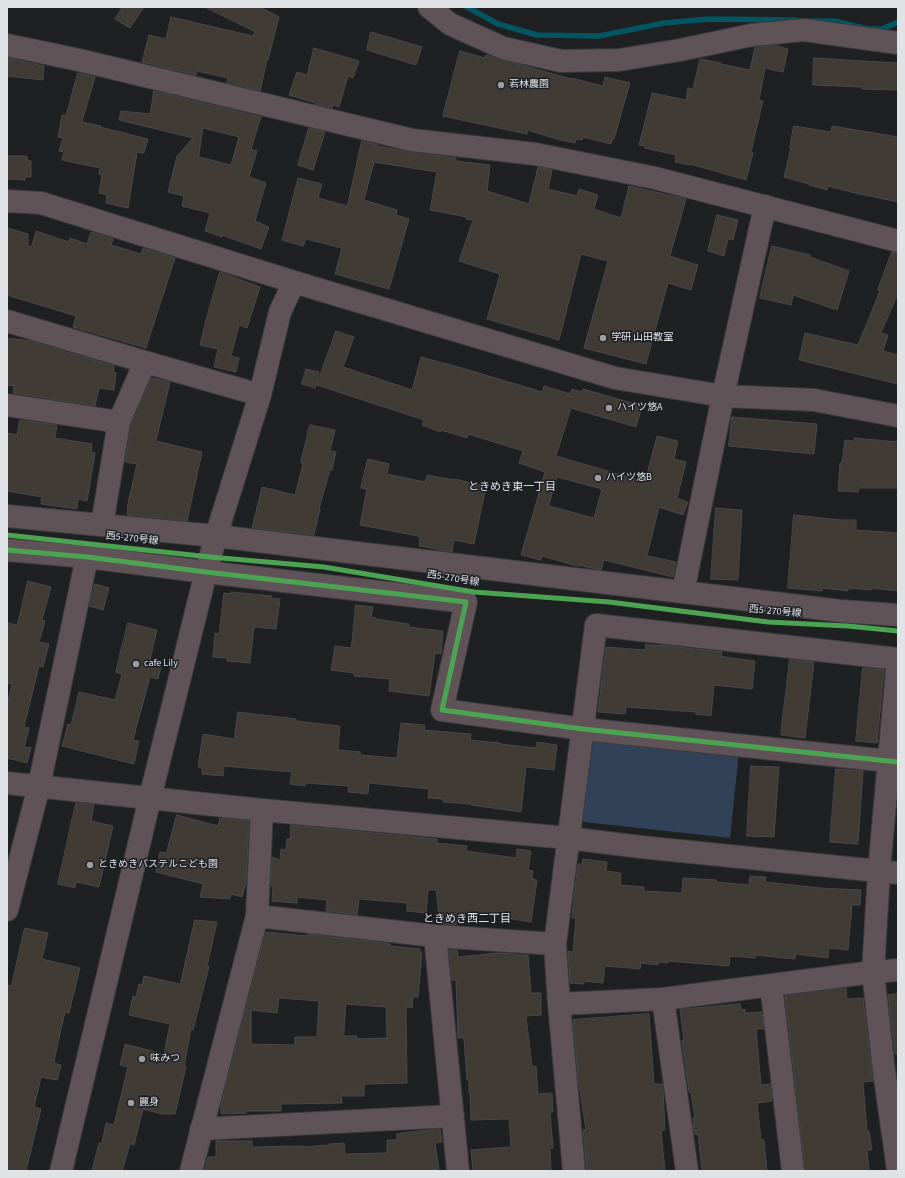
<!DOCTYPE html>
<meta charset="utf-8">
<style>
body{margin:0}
#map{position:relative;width:905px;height:1178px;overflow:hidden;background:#1e2022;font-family:"Source Sans 3",sans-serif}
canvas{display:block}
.frame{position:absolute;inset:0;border:8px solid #e0e3e6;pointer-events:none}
</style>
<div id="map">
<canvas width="905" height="1178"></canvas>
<div class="frame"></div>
</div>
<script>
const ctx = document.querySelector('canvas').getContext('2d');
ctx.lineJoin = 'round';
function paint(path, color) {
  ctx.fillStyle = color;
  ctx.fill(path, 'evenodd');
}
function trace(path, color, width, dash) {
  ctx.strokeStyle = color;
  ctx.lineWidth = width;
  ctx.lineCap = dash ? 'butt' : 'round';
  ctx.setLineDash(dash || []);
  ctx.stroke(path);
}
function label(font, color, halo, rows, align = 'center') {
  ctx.font = font + ' "Source Sans 3","Noto Sans JP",sans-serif';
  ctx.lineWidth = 3;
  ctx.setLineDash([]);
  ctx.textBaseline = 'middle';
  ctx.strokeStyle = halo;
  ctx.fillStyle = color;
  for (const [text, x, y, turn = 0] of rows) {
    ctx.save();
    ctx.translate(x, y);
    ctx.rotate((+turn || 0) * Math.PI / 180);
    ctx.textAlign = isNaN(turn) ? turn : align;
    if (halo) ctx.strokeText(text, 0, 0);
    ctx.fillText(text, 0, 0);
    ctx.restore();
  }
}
paint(new Path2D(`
 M594 736 739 752 730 838 584 822 578 815 587 743Z`), '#304158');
trace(new Path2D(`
 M467 7 498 24 537 35 599 36 664 23 709 19 796 20
 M811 21H834L868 29H882L898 22`), '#045562', 5.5);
const building = new Path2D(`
 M123 7H144L130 28 115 19Z
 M205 7H260L279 17 268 60H267L260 91 227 83 228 78 197 71 196 75 142 62 149 35 166 39 171 17 253 36 255 32Z
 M371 32 422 47 416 65 367 50Z
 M775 45 788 49 783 72 765 68 759 100 763 101 751 152 753 153 746 180 690 164V165L675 162 676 155 645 148V146L639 145 652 93 686 100 688 88 693 89 700 59 721 63V64L750 70 755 47Z
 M314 48 359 61 353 78 348 76 339 107 333 105 332 108 316 104V103L289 95 297 72 307 75Z
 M460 51 485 58 486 55 571 79V78L603 86 605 77 630 83 614 139 613 138 611 144 583 137 582 140 576 139 575 143 560 140 527 130V134L443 116Z
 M7 58 44 66 43 80 7 76Z
 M814 58 898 63V90L862 89V87L813 85Z
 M78 73 95 77 82 122 101 126 100 127 148 139 144 153 137 152 128 208 106 203 107 195 99 193 102 175 99 174 100 168 62 160 64 152 59 151 63 138 58 137 62 115H66Z
 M154 91 261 117 251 149 257 151 249 177 266 183 255 221 269 227 261 249 222 235V237L205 231 210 213 182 206 184 196 168 192 177 156 193 138 119 120 121 111 150 114ZM203 128 239 137 231 165 199 157Z
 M794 126 831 132 832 126 898 137V202L855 193 828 186 827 190 809 185V184L784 177 791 148H790Z
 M309 128 325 132 313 170 298 165Z
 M362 141 378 145V146L409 152 456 158V161L490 165 487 191 529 204 538 167 552 170 548 189 577 196 579 189 598 195 594 209 621 218 629 186 686 199 670 256 698 265 691 290 668 283 646 364 584 348 608 261 581 254 559 340 487 319 500 274 459 261 473 220 466 219 467 217 430 210 437 172 374 162 364 200 397 210 396 215 409 219 389 289 335 274 342 248 306 239 303 246 282 240 298 178 322 184 318 198 347 206Z
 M7 156H27V160L31 161V177H25V180L7 179Z
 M717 215 738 220 733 240 728 239 724 256 708 251Z
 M7 228 28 234V246H32L36 231 69 242 70 238 87 244 91 232 113 239 111 245 141 254 143 248 175 258 146 348 73 327 76 316 7 295Z
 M772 246 810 255V257L849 271 837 310 793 295 791 305 760 298Z
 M892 252 898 253V293L881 333 888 335 883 351 898 355V384L799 360 805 333 858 345 880 291 878 290Z
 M220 272 260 287 247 328 239 325 231 356 239 358 236 372 214 367 218 349 200 345 207 316Z
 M336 331 354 337 343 367 412 390 421 357 469 370 542 392 544 386 570 394 572 389 582 392 583 389 642 406 636 427 571 408 556 456 645 482 657 436 678 441 674 459 686 462 677 498 688 502 683 515 659 507 647 556 676 562 673 577 604 560 601 570 578 565 577 566 542 556 541 560 521 555 545 472 519 463 523 451 468 434 467 438 441 430 440 432 422 425 424 420 317 385ZM557 477 602 489 594 518 549 506Z
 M7 338 31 341 114 366 113 372 116 373 114 390 99 388 95 406 13 393 14 386 7 385Z
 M306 369 319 372 315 388 302 384Z
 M152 378 170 382 156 441 202 452 187 521 127 515 128 503 137 464 125 462 131 426Z
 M732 417 817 424 814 454 729 446Z
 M20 420 57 425 55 438 92 444 91 452 95 453 87 501 78 499 77 509 41 504 42 497 7 491V433L17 435Z
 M310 425 335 430 330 451 336 452 332 470H330L319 509H320L314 535 252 528 262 487 295 495 303 464 301 463Z
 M855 438 898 442V488H859L858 492 838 491 840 463H842L845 440 854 441Z
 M368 459 389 464 387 474 425 482 427 475 454 480V479L486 486 474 544 454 540 452 552 437 550V549L419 546 420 537H418V536L360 525 367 489 361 488Z
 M716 508 742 510 738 580 711 579Z
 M794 515 841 520H856V530L898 533V591L871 588V590L848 588V591L822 588V591L788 588Z
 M28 581 51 587 42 620 45 621 39 642 49 644 43 667 39 666 24 727 29 728 24 747 31 748 27 763 7 758V706L12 684 7 683V623L17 625Z
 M95 584 109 588 103 610 89 606Z
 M231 592 272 596 271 598 280 599 276 629 254 627 250 663 227 661V658L213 657 215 633 219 634 224 593 231 594Z
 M356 605 373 607 371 617 376 618V619L409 624 408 627 443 631 441 654 435 653 429 696 389 691 390 679 354 676V673L331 670 335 646 351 648Z
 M128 623 157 630 150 660 162 663 158 679 150 677 133 740 139 741 134 764 62 746 68 724 71 725 79 692 115 700 122 674 116 672Z
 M646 644 660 646V645L722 652 721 656 724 657 755 661 752 689 714 685 711 716 696 714V712L626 707 625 714 598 712 606 647 645 650Z
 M790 659 814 662 805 738 781 735Z
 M863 668 884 670 877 743 856 741Z
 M238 712 296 719V721L340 726 338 750 360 752V755L397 758 401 723 425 725 424 730 471 734 470 740 500 743V744L536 748 537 742 557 745 554 770 526 767 521 812 471 805V804L443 802V799L428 798 429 789 369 783 368 794 348 792 349 786 305 783V786L290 784 292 772 224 766 223 776 202 774V768L198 767 203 734 234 739Z
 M751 766 779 767 774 837 747 836Z
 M836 769 863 771 858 844 830 842Z
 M76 803 94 805 91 821 113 826 99 887 76 882 75 888 58 884Z
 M177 815 218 826 220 818 249 821 246 885H245L242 897 231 894 230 899 200 897 203 884 156 872 160 852 166 853Z
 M291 825 437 839V843L467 846 466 851 516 858 517 849 531 851 528 870 533 871 532 879 537 880 531 922 506 918V916L457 912 456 925 440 924 436 890H428L426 913 407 911V903L359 899 357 915 326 911 327 900 297 897V903L272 901 273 886H271L272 857 280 860 281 849 286 850 287 839H290Z
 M583 859 607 862 606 871 621 873 620 885 644 887V891L682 893 683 878 716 880V882L749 885 750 876 766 877 765 882 820 888 861 890 860 905H852L848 950 829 948 828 958 796 954 795 959 755 955V958L730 956 729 966 668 961V963L658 962V965L641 963 640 969 605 966 603 983 584 981V984L570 983 568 951 573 952 576 918H572L574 897 578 864H582Z
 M195 920 217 922 207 966H209L193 1030 191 1029 184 1067H186L175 1114H162L143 1109 134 1145 130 1144 122 1171H92L99 1143H102L106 1123 114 1125 128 1067 120 1065 125 1044 164 1054 170 1024 129 1015 133 996 136 997 139 984 142 985 144 976 180 984Z
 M25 928 48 933 42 959 80 968 69 1013 65 1012 55 1056 54 1063 61 1065 57 1080 41 1077 34 1107 41 1109 26 1171H7V985L11 986Z
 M266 932 307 936 308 934 390 944V946L420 949V953H422L418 997H413L412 1008 406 1007 407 1083 364 1084V1096H341L342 1103 281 1104V1111H246V1113L221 1114V1105ZM279 998 319 1001 317 1037H295V1045L251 1044V1010L277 1013ZM346 1004 386 1007 387 1038 357 1039V1036H344Z
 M449 950H457L458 957 497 953 516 954V955H528L531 993H541V1015L526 1016 532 1067 536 1066 538 1094 552 1093 553 1112H550L553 1148H550L551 1171H473L471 1150 511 1147 509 1119 471 1120 470 1093H469V1081L467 1080 464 1038H458L456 980H452Z
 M846 988 847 999 863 998 873 1081 863 1082 867 1131H869L872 1150H867L869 1171H805L785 996Z
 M898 994V1054H895L888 995Z
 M740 1004 741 1010 745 1009V1013L762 1012 764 1029H756L761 1085 770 1084 772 1101 757 1103 761 1140H764L767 1171H702L698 1134H694L693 1118H695L691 1092H689L685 1063 682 1040H684L680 1010Z
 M649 1014 654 1084H662L663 1088 665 1130 661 1131 665 1171H587L583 1130H586L578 1078 573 1020Z
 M440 1129 442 1142 435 1143 439 1169 425 1171H204L208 1157H216V1141H252V1147L303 1146V1147L330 1145 329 1144 344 1143 345 1154 387 1153V1140H397V1134Z`);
paint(building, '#413b36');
trace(building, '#494848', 1);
const minor = new Path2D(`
 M429 7 450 24 503 48 561 61 619 60 680 50 752 35 804 30 898 43
 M7 45 79 60 412 140 535 154 655 178 898 241
 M7 201 41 203 294 282 615 378 723 396 814 400 898 416
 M7 321 145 362 260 395
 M7 405 119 422
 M7 516 216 536 841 611 898 615
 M102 525 119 422 145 362
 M7 550 87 557 206 572 466 602 442 710 583 729 898 762
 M683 592 723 396 765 206
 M898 659 879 871 873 972 884 1071 898 1170
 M7 783 262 810 568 838 641 847 898 873
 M7 910 39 786 87 557
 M257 916 435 936 555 944
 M435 936 458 1171
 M771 985 793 1171
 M663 999 687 1171
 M559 1004 663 999 873 972 898 970
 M201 1129 453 1116
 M61 1171 150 798 206 572 216 536 260 395 280 312 294 282
 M191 1171 257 916 262 810
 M574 1171 559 1004 555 944 596 625 898 659`);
trace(minor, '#3a3b3d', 24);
trace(minor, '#605357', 22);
trace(new Path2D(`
 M7 535 210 557 324 567 474 592 609 602 768 622 848 626 898 631
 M7 550 87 557 206 572 466 602 442 710 583 729 898 762`), '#4ca352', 5);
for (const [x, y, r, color] of [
 [501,85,4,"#9c9fa1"],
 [603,338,4,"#9c9fa1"],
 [609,408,4,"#9c9fa1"],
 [598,478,4,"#9c9fa1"],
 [136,664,4,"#9c9fa1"],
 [90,865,4,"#9c9fa1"],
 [142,1059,4,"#9c9fa1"],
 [131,1103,4,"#9c9fa1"]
]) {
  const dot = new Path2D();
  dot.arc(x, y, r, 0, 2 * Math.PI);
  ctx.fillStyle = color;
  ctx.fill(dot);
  trace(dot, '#1c1f24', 1.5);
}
label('10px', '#e0e3e6', '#1c1f24', [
 ["若林農園",509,85],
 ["学研 山田教室",611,338],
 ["ハイツ悠A",617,408],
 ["ハイツ悠B",606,478],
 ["cafe Lily",144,664],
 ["ときめきパステルこども園",98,865],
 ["味みつ",150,1059],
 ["麗身",139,1103]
], 'left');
label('10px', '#e0e3e6', '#1c1f24', [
 ["西5-270号線",132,539,6],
 ["西5-270号線",453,579,9],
 ["西5-270号線",775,612,5]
]);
label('11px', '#e0e3e6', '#1c1f24', [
 ["ときめき東一丁目",512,488],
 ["ときめき西二丁目",467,920]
]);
</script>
